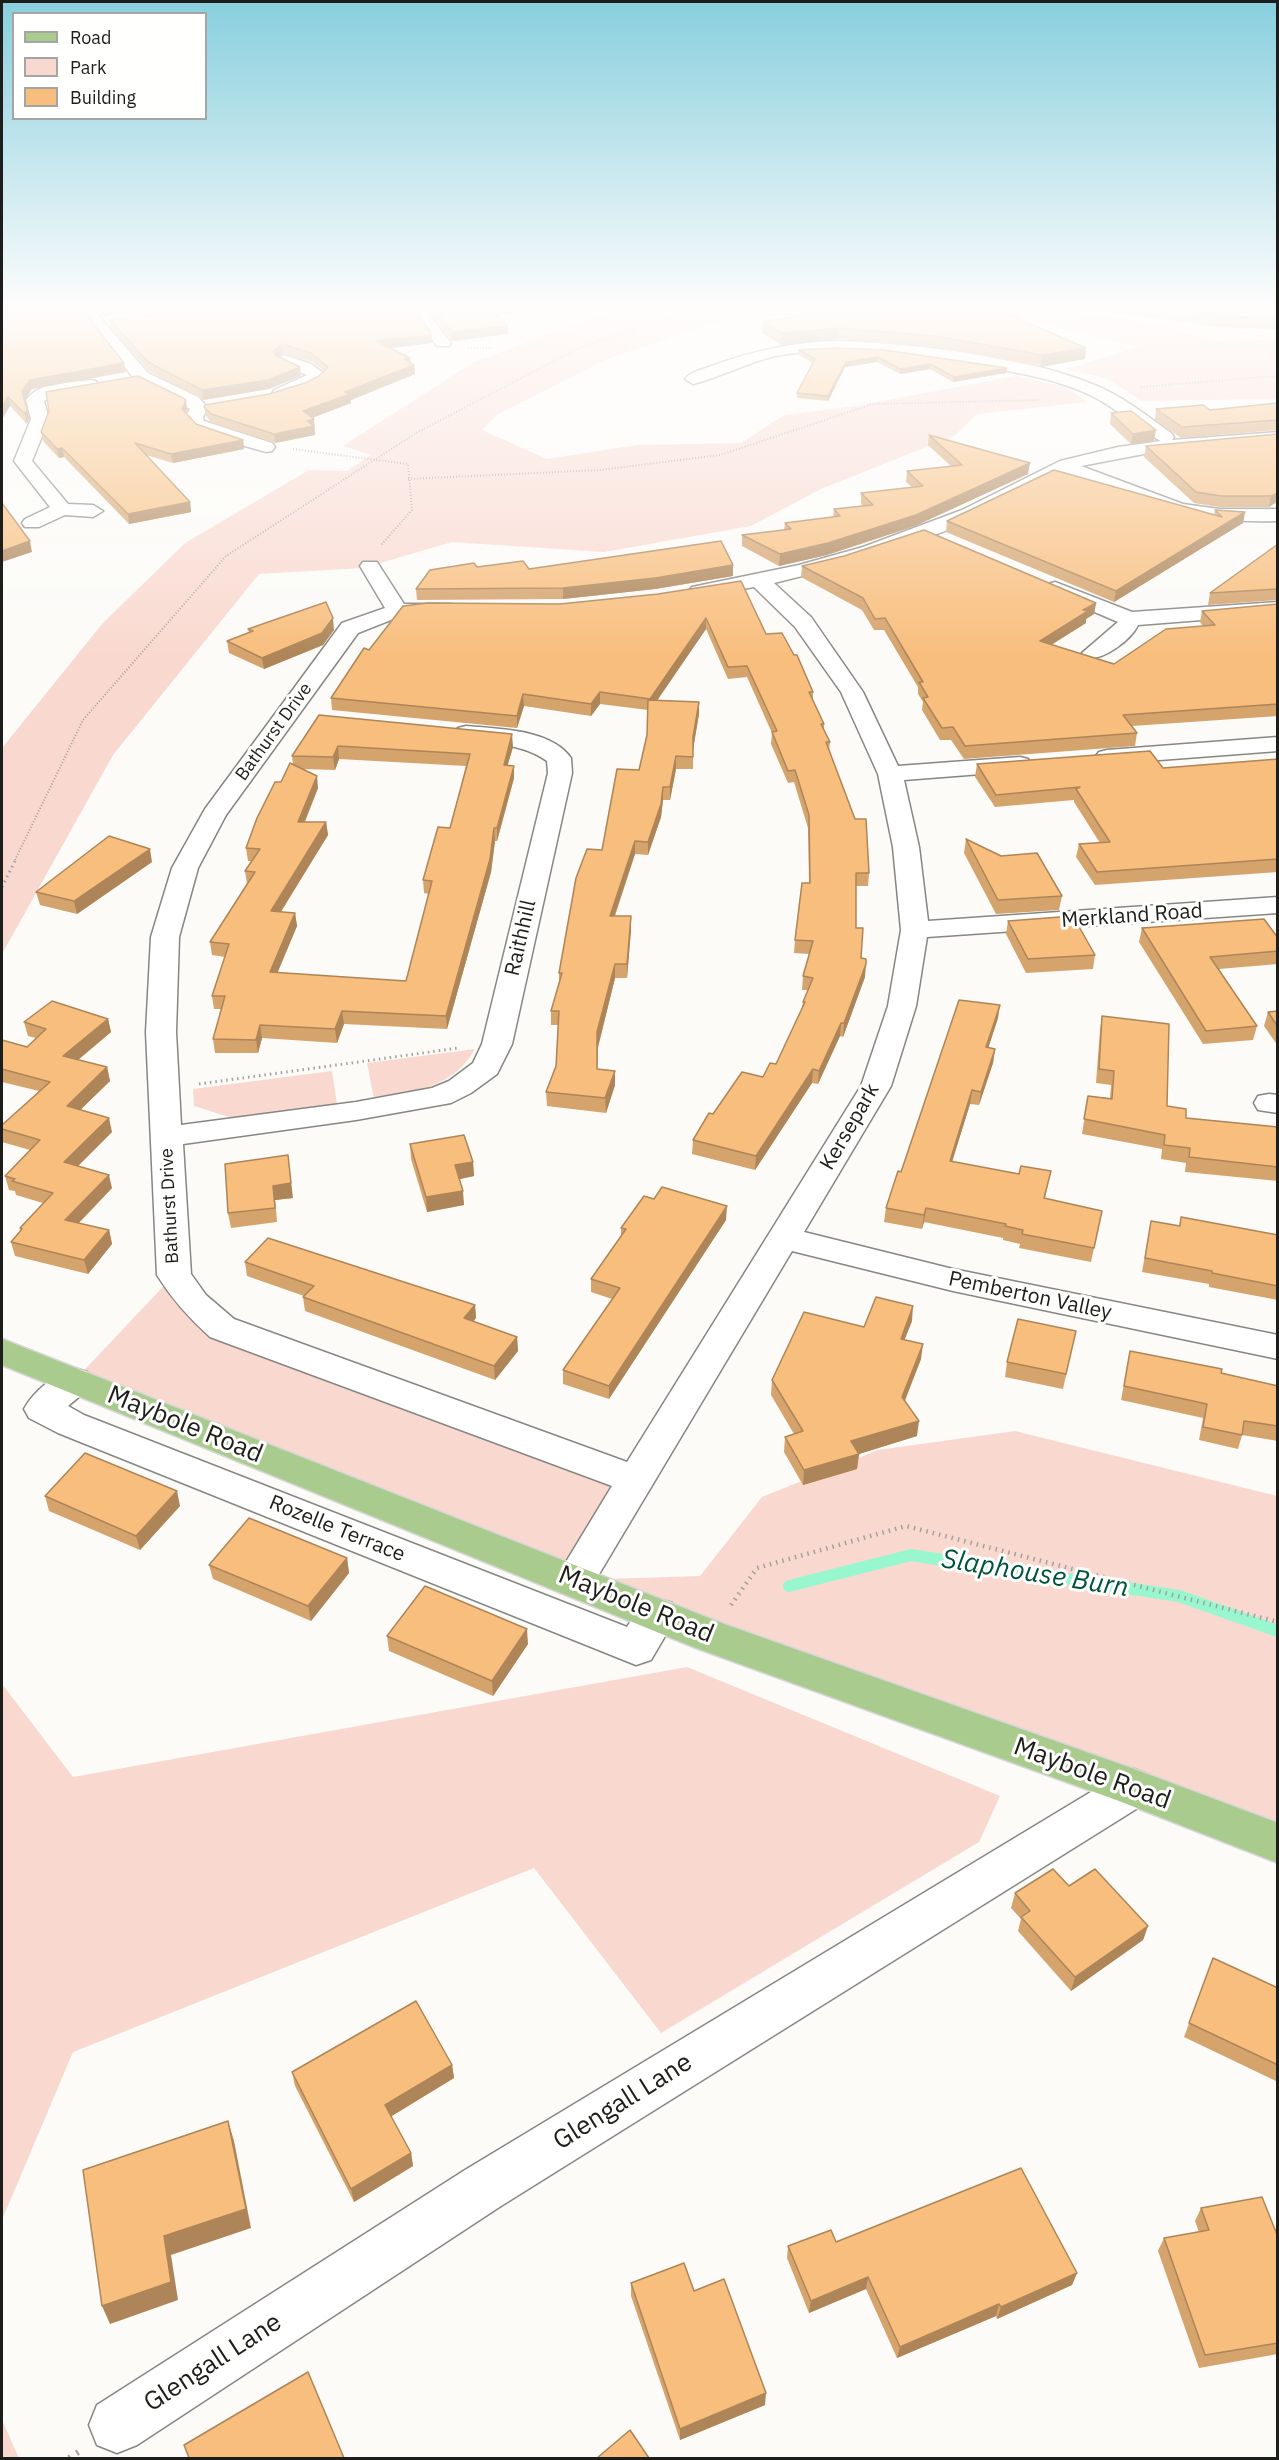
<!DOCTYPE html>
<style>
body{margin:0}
#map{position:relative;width:1279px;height:2460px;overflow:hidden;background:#fcfbf8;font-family:"IBM Plex Sans",sans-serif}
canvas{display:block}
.frame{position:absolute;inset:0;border:3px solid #1d1d1c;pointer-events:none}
.legend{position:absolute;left:12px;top:12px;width:195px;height:108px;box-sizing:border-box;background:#fffffe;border:2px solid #a5a5a4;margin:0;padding:8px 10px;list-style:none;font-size:18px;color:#1d1d1c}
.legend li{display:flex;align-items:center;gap:12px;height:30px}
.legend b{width:30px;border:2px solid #a5a5a4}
</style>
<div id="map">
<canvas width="1279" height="2460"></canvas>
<div class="frame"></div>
<ul class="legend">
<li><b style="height:8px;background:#a9cb8e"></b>Road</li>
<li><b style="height:16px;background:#f9d9cf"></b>Park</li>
<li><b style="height:16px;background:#f8be7d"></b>Building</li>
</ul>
</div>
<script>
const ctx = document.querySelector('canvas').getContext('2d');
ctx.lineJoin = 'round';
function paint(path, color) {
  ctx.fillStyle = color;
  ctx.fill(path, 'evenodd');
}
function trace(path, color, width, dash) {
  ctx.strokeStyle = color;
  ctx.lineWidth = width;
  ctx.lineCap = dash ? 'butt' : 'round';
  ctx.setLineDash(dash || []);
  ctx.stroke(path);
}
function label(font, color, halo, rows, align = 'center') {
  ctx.font = font + ' "IBM Plex Sans",sans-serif';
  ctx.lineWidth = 6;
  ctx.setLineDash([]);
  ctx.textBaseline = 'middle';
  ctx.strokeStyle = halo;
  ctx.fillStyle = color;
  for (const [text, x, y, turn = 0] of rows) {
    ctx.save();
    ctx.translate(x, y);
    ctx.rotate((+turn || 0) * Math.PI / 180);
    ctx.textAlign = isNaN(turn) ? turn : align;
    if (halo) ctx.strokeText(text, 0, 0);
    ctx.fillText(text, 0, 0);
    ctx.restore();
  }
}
paint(new Path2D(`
 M607 312H745L607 359 498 414 482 430 547 459 637 445 741 443 784 415 856 406 1015 376 1064 386 1088 402 977 414 954 436 821 489 751 526 604 552 452 542 363 568 259 574 113 755 2 954V748L102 624 185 543 309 470 347 471 371 455 343 446 472 363Z
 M995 312H1078L1158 324 1214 341 1277 339V399L1141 401 1108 379 1066 369 1139 347Z
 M475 1049C455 1086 412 1094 374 1099L367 1063Z
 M332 1071 337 1104 232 1118 194 1106 193 1089Z
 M174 1275 194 1303 222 1328 636 1480 575 1580 700 1576 762 1497 878 1450 1015 1431 1277 1496V1845L1134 1788 710 1636 74 1381Z
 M687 1667 1000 1796 979 1842 661 2033 534 1868 73 2052 2 2220V1684L73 1777Z
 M2 2420 19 2458H2Z`), '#f9d9cf');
trace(new Path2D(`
 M789 1586 911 1555 1179 1596 1278 1631`), '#99f7d0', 12);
const minor = new Path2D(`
 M79 312H95L148 373 198 397 208 408 203 417 204 421 272 443 275 447 272 451 266 452 199 433 191 428 185 417 190 409 136 381Z
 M412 312H427L451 343 449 346H437Z
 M837 341C914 343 1033 357 1102 388 1127 400 1149 417 1171 433L1174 437 1172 440 1278 432V442L1144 454 1081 466 1183 504 1219 509H1278V521C1188 524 1144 505 1064 472 1032 485 1005 505 974 519 910 547 842 567 774 583L811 617 863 692 898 766 1020 757 1028 759 1032 764 1028 769 1020 771 904 780 919 847 928 921 1278 897V913L927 937 916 1006 891 1086 804 1232 953 1269 1278 1335V1359L953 1291 792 1251 589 1591 575 1596 561 1591 555 1580 612 1486 210 1337C189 1318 172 1299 157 1275L146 1032 151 937 172 868 205 809 342 623 385 608 360 566 363 562H377L404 604H451L455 608 451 612 396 618 358 633 226 815 198 868 179 937 176 1032 181 1125 356 1102 432 1088 449 1081 473 1063 482 1044 548 773 547 761C519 741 489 746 458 738L454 733 458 728 466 726C498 729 551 729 571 758L572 773 512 1044 497 1074 471 1093 451 1103 356 1120 183 1144 191 1274 206 1295 234 1319 627 1462 861 1086 888 1006 901 930 893 847 878 774 841 692 795 627 754 587 699 597 692 595 689 591 692 587 799 565 863 547 962 510 1060 461 1118 447 1161 441C1137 429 1117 408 1092 396 1055 378 1014 372 974 365 913 355 850 345 788 354 755 358 725 376 693 384L685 379C690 372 701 370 709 367 752 351 792 342 837 341Z
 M284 355 311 364 327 376 286 398H274L272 394 274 390 307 375 278 363 276 360Z
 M90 380 96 381 98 385 96 389 56 395 44 401 49 419 32 461 68 504 93 505 103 511 93 517 65 515 39 527H25L22 523 25 519 50 507 14 461 31 419 26 400C40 381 69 383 90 380Z
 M1055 582 1132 612 1278 602V614L1138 625C1131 640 1102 662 1085 658L1082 653 1118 622 1048 592 1045 588 1048 584Z
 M1278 737V751L1107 764 1099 762 1095 757 1099 752 1107 750Z
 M1269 1094 1278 1095V1113L1258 1110 1254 1103 1258 1096Z
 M74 1368 87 1372 92 1381 87 1390 68 1406 84 1415 627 1627C641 1606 645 1593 672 1603L678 1614 651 1660 636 1665 58 1433 29 1418 24 1409C34 1391 55 1374 74 1368Z
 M1134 1769 1149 1775 1156 1788 1149 1801 501 2206 137 2445 117 2453 97 2445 89 2425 97 2405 465 2170 1119 1775Z`);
const major = new Path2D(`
 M2 1339 724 1624 1134 1769 1278 1823V1863L1119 1801 696 1648 2 1365Z`);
trace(minor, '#868683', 3);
trace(major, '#d6d6d6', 3);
trace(new Path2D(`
 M468 348H491
 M400 355 416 349
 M1141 387 1278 376
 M293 449 408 464 412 510 381 545
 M408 479 600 470 720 455 873 404 1040 400
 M15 860 83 720 226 556 416 433 579 348 683 312`), '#a2a19f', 2, [1, 2]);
trace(new Path2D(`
 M2 887 16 859
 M199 1084 459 1048`), '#a2a19f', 3, [1.5, 4]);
trace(new Path2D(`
 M731 1605 757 1568 906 1526 1278 1622`), '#a2a19f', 4.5, [1.5, 5]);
trace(new Path2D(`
 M69 2458 80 2451`), '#a2a19f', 6, [2, 7]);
paint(minor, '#fff');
paint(major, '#a9cb8e');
paint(new Path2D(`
 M2 312 126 372 32 389 24 400 29 419 27 424 10 406 2 419Z
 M430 312H522L498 315 508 326V334L452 341Z
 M802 312 1086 348 1085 359 1041 367 935 347 838 339 781 345 762 333 763 322 802 315Z
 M1108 312H1278V330L1221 327Z
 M110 320 432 335V343L391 348 414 365 415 374 351 400V403L312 418 315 429H314L315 435 275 443 212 423 206 416 204 407 269 394 305 383 319 376 324 371 312 362 283 353 278 357 301 376 269 389 203 400 149 371 111 329Z
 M799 350 1007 368 1006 373 953 382 930 369 900 374 877 362 845 367 828 401 797 398V393L813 363 799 355Z
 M1278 403V430L1181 438 1155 420 1156 409 1210 410Z
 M187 409 186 413 196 424 243 440 244 449 173 463 146 455 190 502 191 512 129 524 64 457 59 458 43 441 41 432Z
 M1111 413 1154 441 1131 444 1110 424Z
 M1278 434V507L1275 503 1269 507H1219L1194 503 1144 457 1146 446Z
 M929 435 1028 474 915 526 827 555 779 566 742 546V535L784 530 785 523 833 517 834 509 863 506 861 504V493L912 487 906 482 907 471 951 466 928 445Z
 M1215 510 1245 512 1243 523 1114 602 946 532 947 521 1214 515Z
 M1278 544V600L1208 605 1210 593Z
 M733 565V576L655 589 563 599 417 600 416 589 477 567 529 569Z
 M802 566 1096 603 1094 614 1086 619V623L1051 645 1114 664 1203 626 1200 622 1202 611 1278 604V716L1132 726 1137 733 1135 746 964 759 951 740H940L922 710 923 702 918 694V687L884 630H874L862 610 801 577Z
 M658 594 766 634 813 692V700L824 724V730L830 742 829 750 869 873 868 886H856V928L865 977 843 1037 840 1036 818 1084 812 1083 755 1170 692 1154 693 1140 713 1114 763 1077 776 1064 802 1008 803 1002 808 990H802L803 976 810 954 794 953 795 940 809 883 808 828 794 782 788 783 771 744 772 733 747 677 728 679 706 629 657 700 699 714 693 748V769H676L670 800H663L661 817 648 855 635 854 615 916H631V930L627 978H615L598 1047 597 1069 615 1085 606 1113 547 1106 546 1092 556 1066 558 1025H551V1011L559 982V973L602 850 639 770 647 735 648 710 600 704 591 716 524 706 517 728 332 710 331 698 369 650 560 604Z
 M248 629 334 630 323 645 264 669 229 653 227 641 249 633Z
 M319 715 513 747 507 766 514 778 497 841H495L491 872 447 1029 344 1024 337 1043 262 1038 258 1053H215L213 1039 222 1009H214L212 996 225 957 212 955 210 942 247 884 245 871 251 861H248L246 848 281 782 293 764 292 756ZM339 759 466 766 450 828 423 880 424 893 429 894 406 981 277 973 297 926 295 913 281 912 328 835 326 822H305L318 788 302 769 335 770Z
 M1278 759V872L1095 885 1076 857 1079 844 1100 843 1074 802V800L995 807 975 777 977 764 1163 768Z
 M966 839 1062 896 1059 910 996 914 964 853Z
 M152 862 77 914 40 905 36 892Z
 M1008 921 1095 955 1093 969 1026 973 1006 934Z
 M1142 928 1278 938V964L1219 969 1257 1026 1253 1040 1203 1044 1139 942Z
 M1278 1011V1046L1264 1026 1268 1012Z
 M1102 1016 1167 1106 1186 1118 1278 1127V1181L1185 1172 1186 1163 1161 1159 1162 1149 1082 1134 1088 1096 1110 1098 1111 1085 1096 1083 1100 1030Z
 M998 1018 988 1048 995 1049 993 1063 979 1105 970 1104 952 1161 1048 1185 1045 1198 1102 1211 1091 1262 1019 1248 1020 1244 1003 1240V1238L924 1222 922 1229 884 1222 886 1208 901 1172Z
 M108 1019 111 1032 78 1060 107 1067 110 1081 80 1110 112 1132 78 1166 112 1188 79 1223 109 1230 112 1244 88 1274 15 1256 11 1242 21 1230 20 1228 43 1203 16 1195 15 1191 9 1190 5 1176 30 1150 2 1142V1125L39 1091 2 1082V1040L27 1047 36 1038 28 1036 24 1022Z
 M410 1144 473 1162 474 1176 459 1179 464 1205 427 1212 411 1159Z
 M225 1164 293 1198 275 1200 277 1222 231 1228 228 1213Z
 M1181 1217 1278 1235V1300L1209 1287V1284L1142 1272 1151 1221 1179 1226Z
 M726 1220 609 1399 563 1384V1370L612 1299 591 1292V1279L621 1236V1228Z
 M245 1262 475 1305 476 1318 473 1322 517 1337 518 1351 495 1380 305 1311 303 1297 304 1296 247 1276Z
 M912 1321 904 1340 921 1359 905 1401 917 1436 859 1454 857 1469 803 1485 784 1452 785 1437 794 1434 771 1395 772 1380 864 1327Z
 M1076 1331 1063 1389 1005 1377 1007 1362Z
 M1130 1351 1221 1373 1278 1386V1441L1242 1435 1238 1449 1199 1440 1203 1418 1121 1400Z
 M45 1496 180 1506 140 1550 49 1511Z
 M347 1558 349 1573 311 1621 213 1579 209 1565Z
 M387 1636 528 1644 493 1696 389 1651Z
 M1069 1886 1148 1926 1143 1940 1071 1991 1018 1931 1021 1919 1011 1908 1015 1893Z
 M1213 1958 1278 1988V2082L1184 2037Z
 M452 2065 454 2078 391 2116 411 2153 413 2166 354 2202 295 2086 292 2072Z
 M1201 2208 1278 2237V2354L1199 2368 1158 2251 1164 2238 1199 2232 1195 2221Z
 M836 2242 1077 2273 1072 2285 997 2319 996 2316 897 2358 866 2289 809 2313 787 2258 788 2246Z
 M631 2283 694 2291 765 2405 680 2440 631 2296Z`), '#d5a36c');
paint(new Path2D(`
 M100 312H128L101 317Z
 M490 312H522L490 316Z
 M508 326V334L452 341V332Z
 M839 328 838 339 781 345 782 333Z
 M432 335V343L377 350 376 341Z
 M282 344 283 353 274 360 273 351Z
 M1086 348 1085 359 1041 367 1042 355Z
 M878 357 877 362 845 367 828 401V396L846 362Z
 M410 358 411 366 414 365 415 374 351 400V403L304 421 303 411 345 392 404 359Z
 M124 363 126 372 32 389 24 401 22 391 30 380Z
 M930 364V369L900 374V369Z
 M300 367 301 376 269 389 203 400 202 390Z
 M1007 368 1006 373 953 382 954 377Z
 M8 397 10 406 2 419V407Z
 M186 400 187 409 183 418 182 409Z
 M27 409 29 419 27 424 25 414Z
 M314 419 315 435 275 443 274 434 307 421Z
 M1156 430 1154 441 1131 444 1133 434Z
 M243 440 244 449 173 463 171 454Z
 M62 448 64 457 59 458 57 449Z
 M1030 463 1028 474 915 526 827 555 779 566 780 554Z
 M1277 492 1275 503 1269 507 1271 496Z
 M190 502 191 512 129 524 128 514Z
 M1245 512 1243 523 1114 602 1116 591Z
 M30 541 32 552 2 562V551Z
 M733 565V576L655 589 563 599V588Z
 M1096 603 1094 614 1086 619V623L1038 653 1040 641 1083 610Z
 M333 618 334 630 323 645 264 669 262 658Z
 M706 618V629L650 711V699Z
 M600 692V704L591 716V704Z
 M523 694 524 706 517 728V716Z
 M699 702V714L693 750V737Z
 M512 734 513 747 504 778V765Z
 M338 746 339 759 335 770 333 757Z
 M676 756V769L670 800V787Z
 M514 766V778L497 841V828Z
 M317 776 318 788 299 835 298 822Z
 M663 787V800L661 817 648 855V842Z
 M326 822 328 835 273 924 271 911Z
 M494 828 495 841 491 872 447 1029 446 1016Z
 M635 841V854L610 929V916Z
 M150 849 152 862 77 914 74 901Z
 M295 913 297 926 272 986 270 972Z
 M631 916V930L627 978V964Z
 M615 964V978L598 1047 597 1083V1032Z
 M866 964 865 977 843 1037 844 1023Z
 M1000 1005 998 1018 984 1061 986 1047Z
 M342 1011 344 1024 337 1043 335 1029Z
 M108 1019 111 1032 66 1070 63 1056Z
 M841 1023 840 1036 818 1084 819 1071Z
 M260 1025 262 1038 258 1053 256 1040Z
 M995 1049 993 1063 979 1105 981 1092Z
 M107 1067 110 1081 70 1120 67 1106Z
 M813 1069 812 1083 755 1170 756 1156Z
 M615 1071V1085L606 1113 605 1098Z
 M972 1090 970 1104 948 1175 950 1161Z
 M109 1118 112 1132 68 1176 64 1162Z
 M288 1155 293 1198 275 1200 277 1222 273 1186Z
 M473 1162 474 1176 456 1180 455 1165Z
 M109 1175 112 1188 68 1234 65 1220Z
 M463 1191 464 1205 427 1212 426 1197Z
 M727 1206 726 1220 609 1399V1386Z
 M926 1208 924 1222 922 1229 924 1215Z
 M109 1230 112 1244 88 1274 84 1260Z
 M475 1305 476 1318 465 1332 464 1318Z
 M913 1306 912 1321 899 1354 901 1339Z
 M517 1337 518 1351 495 1380 494 1366Z
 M923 1344 921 1359 900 1412 902 1397Z
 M919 1421 917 1436 859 1454 857 1469 803 1485 804 1470 851 1441Z
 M177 1491 180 1506 140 1550 136 1536Z
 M347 1558 349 1573 311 1621 308 1606Z
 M527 1629 528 1644 493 1696 492 1681Z
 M1148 1926 1143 1940 1071 1991 1075 1977Z
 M452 2065 454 2078 387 2119 385 2105Z
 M228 2121 234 2141 251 2228 171 2255 178 2300 110 2324 102 2306 164 2236Z
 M411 2153 413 2166 354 2202 351 2189Z
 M1077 2273 1072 2285 997 2319 1001 2307Z
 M868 2277 866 2289 809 2313 811 2301Z
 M999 2304 996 2316 897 2358 900 2347Z
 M766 2393 765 2405 680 2440V2429Z`), '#ae8558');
const building = new Path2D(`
 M2 312H84L124 363 30 380 22 391 27 409 25 414 8 397 2 407Z
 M165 312H417L432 335 376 341 410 358 404 359 414 365 345 392 350 394 303 411 314 419 307 421 314 426 274 434 211 414 204 407 205 405 269 394 305 383 319 376 328 367 311 353 282 344 273 351 275 355 300 367 268 380 202 390 148 362 110 320Z
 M436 312H495L508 326 452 332Z
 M802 312H1003L1086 348 1042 355 936 336 839 328 782 333 763 322 802 315Z
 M1198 312H1278V319L1224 316Z
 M836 348 884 350 1007 368 954 377 930 364 900 369 878 357 846 362 828 396 797 393 815 359 799 350Z
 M138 376 183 398 186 400 182 409 196 424 243 440 171 454 135 443 190 502 128 514 62 448 57 449 41 432 49 411 46 392Z
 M1278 403V420L1182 427 1156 409 1203 405 1210 410Z
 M1131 411 1156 430 1133 434 1111 413Z
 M1278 434V493L1271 496H1221L1196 492 1146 446Z
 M929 435 1030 463 916 515 828 543 780 554 742 535 791 529 785 523 840 516 834 509 873 505 861 493 923 486 907 471 962 465Z
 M1054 470 1222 517 1215 510 1245 512 1116 591 947 521Z
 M2 503 30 541 2 551Z
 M924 530 1096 603 1083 610 1088 611 1040 641 1114 664 1166 629 1215 625 1202 611 1278 604V704L1123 715 1137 733 965 746 953 727 942 728 923 698 928 697 919 682H923L885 618 875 619 863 598 802 566 844 556Z
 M721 541 733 565 655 578 563 588 416 589 430 570 474 563 477 567 523 561 529 569Z
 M1278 544V589L1210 593Z
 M741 581 766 634 782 633 794 655H797L813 692H809L824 724H821L830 742H826L855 819H866L869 873H856V928H863L861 958 866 959V964L844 1023H841L819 1071 813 1069 756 1156 693 1140 709 1113 713 1114 742 1072 763 1077 770 1063 776 1064 805 1002H803L813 978 803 976 813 941 795 940 802 883H810L809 815 795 770 788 771 772 732 777 731 747 666 728 667 706 618 650 699 600 692 591 704 523 694 517 716 331 698 364 648 369 650 403 606 428 603 560 604 658 594Z
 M326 602 333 618 322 633 262 658 227 641 253 631 248 629Z
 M648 700 699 702 693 737V757L676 756 670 787H663L661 804 648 842 635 841 610 916H631L627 964H615L597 1032V1069L615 1071 605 1098 546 1092 556 1066 559 1011H551L562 973H559L576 878 587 849 602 850 617 769 639 770 647 735Z
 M319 715 512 734 504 765 514 766 497 828H494L490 859 446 1016 342 1011 335 1029 260 1025 256 1040 213 1039 225 996H212L229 944 210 942 255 872 245 871 260 849 246 848 257 818 275 782H281L290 763 317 776 298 822H326L271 911 295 913 270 972 406 981 432 881 423 880 438 827 450 828 470 754 338 746 333 757 292 756Z
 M1150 751 1163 768 1278 759V859L1097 872 1079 844 1110 842 1076 789 1080 787 996 795 977 764Z
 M109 836 150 849 74 901 36 892Z
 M966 839 1001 856 1037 853 1062 896 998 900Z
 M1073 916 1095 955 1028 959 1008 921Z
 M1264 919 1278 938V951L1210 957 1257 1026 1206 1031 1142 928Z
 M959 1000 1000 1005 986 1047 995 1049 981 1092 972 1090 950 1161 1019 1174 1021 1166 1051 1171 1044 1198 1102 1211 1094 1248 1022 1234 1023 1230 1005 1226 1006 1224 926 1208 924 1215 886 1208 898 1171 901 1172Z
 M52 1001 108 1019 63 1056 107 1067 67 1106 109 1118 64 1162 109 1175 65 1220 109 1230 84 1260 11 1242 22 1229 20 1228 53 1193 12 1181 15 1179 5 1176 40 1140 2 1129V1125L50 1082 2 1069V1040L27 1047 46 1029 24 1022Z
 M1278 1011V1027L1268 1012Z
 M1102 1016 1169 1024 1167 1106 1186 1109V1118L1278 1127V1167L1189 1157 1190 1148 1164 1145 1165 1135 1084 1119 1088 1096 1112 1099 1114 1071 1099 1069Z
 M464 1135 473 1162 455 1165 463 1191 426 1197 410 1144Z
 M288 1155 291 1183 273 1186 275 1208 228 1213 225 1164Z
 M662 1187 727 1206 609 1386 563 1370 620 1288 591 1279 626 1229 621 1228 644 1196 654 1199Z
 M1181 1217 1278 1235V1286L1212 1273V1271L1145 1258 1151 1221 1180 1226Z
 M268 1238 475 1305 464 1318 517 1337 494 1366 303 1297 314 1286 245 1262Z
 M876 1297 913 1306 901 1339 923 1344 902 1397 919 1421 851 1441 859 1454 804 1470 785 1437 803 1431 772 1380 804 1312 864 1327Z
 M1018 1319 1076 1331 1066 1374 1007 1362Z
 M1130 1351 1222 1369 1221 1373 1278 1386V1426L1244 1421 1242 1435 1203 1427 1207 1404 1124 1386Z
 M85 1453 177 1491 136 1536 45 1496Z
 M249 1518 347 1558 308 1606 209 1565Z
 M425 1586 527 1629 492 1681 387 1636Z
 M1053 1869 1069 1886 1095 1869 1148 1926 1075 1977 1021 1917 1030 1911 1015 1893Z
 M1213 1958 1278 1988V2065L1189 2023Z
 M416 2001 452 2065 385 2105 411 2153 351 2189 292 2072Z
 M228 2121 246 2209 164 2236 171 2282 102 2306 83 2170Z
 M1021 2168 1077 2273 1001 2307 999 2304 900 2347 868 2277 811 2301 788 2246 831 2230 836 2242Z
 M1262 2197 1278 2237V2343L1205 2355 1164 2238 1209 2230 1201 2208Z
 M684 2263 694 2291 724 2279 766 2393 680 2429 631 2283Z
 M308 2372 344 2458H189L184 2445Z
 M630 2430 649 2458H597Z`);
paint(building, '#f8be7d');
trace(building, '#ae8558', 1.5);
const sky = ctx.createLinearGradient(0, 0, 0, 657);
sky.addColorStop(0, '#88cfde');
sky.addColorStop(0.47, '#fefdfc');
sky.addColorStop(1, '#fefdfc00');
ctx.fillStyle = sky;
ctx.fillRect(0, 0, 1279, 657);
label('18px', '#1d1d1c', '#fffffe', [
 ["Bathurst Drive",274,732,-54],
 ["Bathurst Drive",170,1206,-93]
]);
label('21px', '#1d1d1c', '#fffffe', [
 ["Merkland Road",1132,916,-4],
 ["Raithhill",521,938,-77],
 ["Kersepark",850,1127,-60],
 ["Pemberton Valley",1030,1296,12],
 ["Rozelle Terrace",337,1529,22]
]);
label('26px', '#1d1d1c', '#fffffe', [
 ["Maybole Road",185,1425,22],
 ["Maybole Road",636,1605,22],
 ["Maybole Road",1092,1774,20],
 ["Glengall Lane",623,2102,-32],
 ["Glengall Lane",213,2363,-33]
]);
label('italic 27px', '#00533b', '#fffffe', [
 ["Slaphouse Burn",1035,1574,9]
]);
</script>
